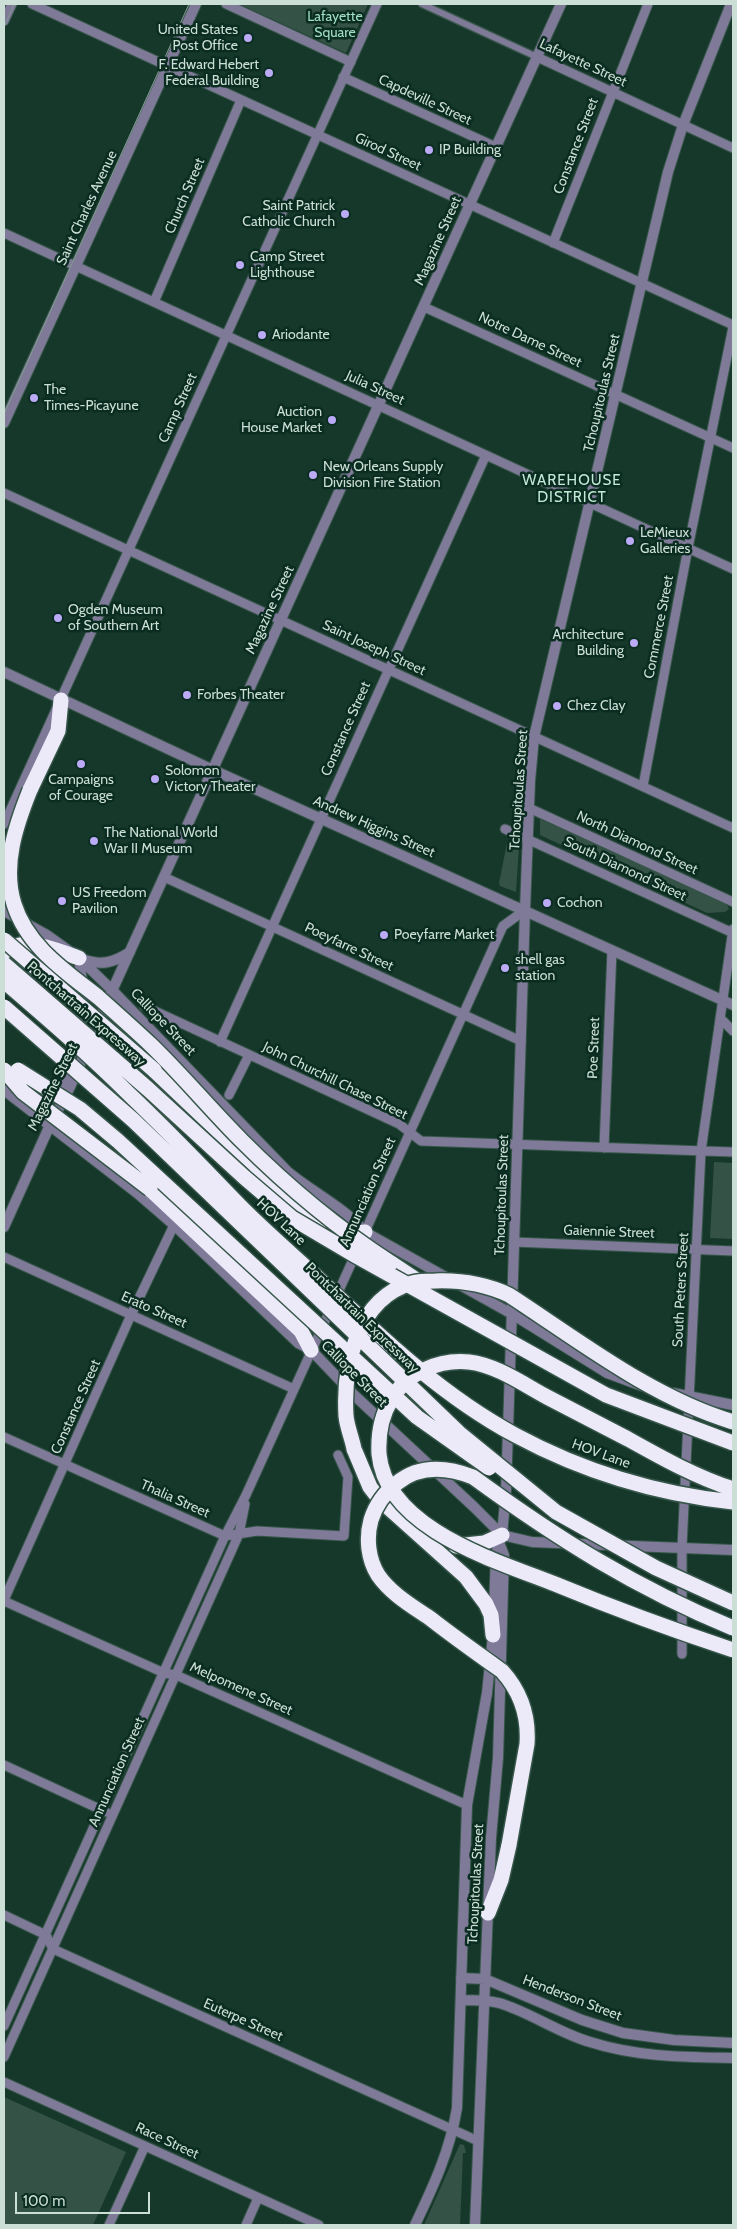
<!DOCTYPE html>
<style>
body{margin:0}
#map{position:relative;width:737px;height:2229px;overflow:hidden;background:#16382b;font-family:Cabin,sans-serif}
canvas{display:block}
.frame{position:absolute;inset:0;border:5px solid #ccdfd6;pointer-events:none}
.scale{position:absolute;left:15px;top:2192px;width:135px;height:22px;box-sizing:border-box;border:2px solid #ccdfd6;border-top:0;padding-left:6px;font-size:15px;line-height:18px;white-space:nowrap;color:#ccdfd6;-webkit-text-stroke:4px #0b2d21;paint-order:stroke}
</style>
<div id="map">
<canvas width="737" height="2229"></canvas>
<div class="frame"></div>
<div class="scale">100 m</div>
</div>
<script>
const ctx = document.querySelector('canvas').getContext('2d');
ctx.lineJoin = 'round';
function paint(path, color) {
  ctx.fillStyle = color;
  ctx.fill(path, 'evenodd');
}
function trace(path, color, width, dash) {
  ctx.strokeStyle = color;
  ctx.lineWidth = width;
  ctx.lineCap = dash ? 'butt' : 'round';
  ctx.setLineDash(dash || []);
  ctx.stroke(path);
}
function label(font, color, halo, rows, align = 'center') {
  ctx.font = font + ' Cabin,sans-serif';
  ctx.lineWidth = 5;
  ctx.setLineDash([]);
  ctx.textBaseline = 'middle';
  ctx.strokeStyle = halo;
  ctx.fillStyle = color;
  for (const [text, x, y, turn = 0] of rows) {
    ctx.save();
    ctx.translate(x, y);
    ctx.rotate((+turn || 0) * Math.PI / 180);
    ctx.textAlign = isNaN(turn) ? turn : align;
    if (halo) ctx.strokeText(text, 0, 0);
    ctx.fillText(text, 0, 0);
    ctx.restore();
  }
}
paint(new Path2D(`
 M239 4H368L346 53Z
 M540 819 726 903 729 909 725 912 707 913 540 835Z
 M511 840 517 841 519 847 516 892 500 886 499 883 507 843Z
 M714 1162 733 1163V1239L710 1238Z
 M4 2097 126 2152 93 2225H4Z
 M460 2144 464 2145 466 2153H463L460 2225H424Z`), '#355246');
const pedestrian = new Path2D(`
 M422 4 537 57`);
const minor = new Path2D(`
 M32 4 733 325
 M226 4 351 62
 M4 21 12 4
 M537 57 733 148
 M343 77 496 147
 M4 233 733 569
 M553 243 648 4
 M154 302 241 100
 M424 307 733 448
 M4 493 733 828
 M643 786 688 548 733 327
 M529 808 733 902
 M4 824 377 4
 M505 829 733 933
 M164 877 521 1041
 M144 1006 399 1124 421 1141 733 1152
 M720 1018 733 1031
 M220 1042 486 455
 M229 1095 249 1055
 M604 1148 612 950
 M364 1234 503 926 525 910
 M514 1242 733 1251
 M4 1257 294 1389
 M4 1437 225 1536 257 1531 344 1536 348 1477 338 1455
 M4 1600 131 1315 174 1225
 M4 1601 164 1673 176 1675 467 1805
 M682 1654V1547L701 1151 733 929
 M4 1765 106 1812
 M4 1915 46 1935 53 1949 478 2141
 M4 2026 225 1536 246 1495 356 1253
 M4 2057 239 1534 245 1504
 M4 2082 319 2225
 M109 2225 145 2146
 M246 2225 258 2198`);
const tertiary = new Path2D(`
 M4 423 196 4
 M4 672 213 770 733 1005
 M4 911 47 935 79 958 112 990 287 1171C312 1192 344 1207 365 1232L512 1314 607 1373 642 1386
 M82 959C101 966 113 963 130 952
 M4 1090 137 1193 174 1225 298 1343 311 1350 354 1395 474 1507 502 1535 532 1542 733 1550
 M35 1104 52 1098 62 1085 81 1019 82 981 79 958
 M4 1227 50 1125 70 1087 111 993 561 4
 M673 1393 733 1405
 M461 1978 485 1979 582 2020 623 2033 674 2040 733 2043
 M461 2000C474 2000 486 2000 499 2003 530 2012 558 2033 590 2042 637 2057 684 2057 733 2058
 M415 2225C433 2187 450 2151 457 2108L467 1805 487 1693 493 1635 496 1554 502 1535 506 1491 525 910 530 781 534 737 668 172 683 125 731 4
 M475 2225 491 1838 498 1758 504 1555 500 1545`);
const motorway = new Path2D(`
 M30 790 58 731 61 700
 M4 952C26 935 55 950 79 958
 M154 1070 298 1207 322 1223 346 1235 365 1232
 M150 1189 301 1331 311 1350
 M391 1263 427 1287
 M354 1449 370 1487 380 1500 466 1577 486 1604 491 1615 493 1635
 M456 1546 484 1543 502 1535
 M488 1913 501 1880 509 1845`);
trace(pedestrian, '#37564a', 9);
trace(minor, '#37564a', 11);
trace(tertiary, '#37564a', 12);
trace(motorway, '#37564a', 18);
trace(pedestrian, '#7f7a98', 6);
trace(minor, '#7f7a98', 9);
trace(tertiary, '#7f7a98', 10);
trace(motorway, '#eceaf9', 15);
trace(new Path2D(`
 M4 27 14 4
 M4 414 189 4`), '#819b90', 1);
const motorwayBridge = new Path2D(`
 M30 790C16 825 2 865 14 904 27 946 65 971 98 997 116 1013 134 1029 151 1045 183 1076 211 1110 242 1141 288 1187 337 1228 391 1263
 M4 940 154 1070
 M4 964 148 1089 244 1177 292 1218 358 1257 606 1395 733 1443
 M4 981C47 1018 90 1055 130 1095 169 1132 206 1171 243 1209 268 1234 295 1257 321 1281 382 1338 441 1395 515 1435 582 1471 657 1494 733 1502
 M4 1007 133 1120 459 1433 556 1512 656 1568 733 1603
 M4 1070 23 1092 150 1189
 M18 1070 80 1109 118 1141 417 1417 489 1468
 M354 1449C352 1438 347 1427 346 1416 343 1366 357 1298 412 1283 419 1281 428 1281 435 1281 462 1280 485 1284 509 1295 581 1342 651 1397 733 1422
 M733 1489C696 1477 662 1458 628 1439 601 1425 574 1411 547 1397 523 1384 496 1365 469 1362 439 1359 406 1373 391 1400 381 1416 378 1434 379 1454 386 1529 497 1561 555 1584 613 1608 673 1630 733 1650
 M509 1845 527 1744C529 1715 521 1692 502 1671 478 1654 454 1637 431 1619 412 1606 391 1594 378 1575 368 1559 366 1538 371 1520 376 1504 384 1493 397 1483 419 1465 447 1467 473 1477 558 1539 636 1588 733 1628`);
trace(motorwayBridge, '#37564a', 18, []);
trace(motorwayBridge, '#eceaf9', 15);
for (const [x, y, r, color] of [
 [248,38,5,"#bbaaf6"],
 [269,73,5,"#bbaaf6"],
 [429,150,5,"#bbaaf6"],
 [345,214,5,"#bbaaf6"],
 [240,265,5,"#bbaaf6"],
 [262,335,5,"#bbaaf6"],
 [34,398,5,"#bbaaf6"],
 [332,420,5,"#bbaaf6"],
 [313,475,5,"#bbaaf6"],
 [630,541,5,"#bbaaf6"],
 [58,618,5,"#bbaaf6"],
 [634,643,5,"#bbaaf6"],
 [187,695,5,"#bbaaf6"],
 [557,706,5,"#bbaaf6"],
 [81,764,5,"#bbaaf6"],
 [155,779,5,"#bbaaf6"],
 [94,841,5,"#bbaaf6"],
 [62,901,5,"#bbaaf6"],
 [547,903,5,"#bbaaf6"],
 [384,935,5,"#bbaaf6"],
 [505,968,5,"#bbaaf6"]
]) {
  const dot = new Path2D();
  dot.arc(x, y, r, 0, 2 * Math.PI);
  ctx.fillStyle = color;
  ctx.fill(dot);
  trace(dot, '#0b2d21', 2);
}
label('14px', '#a0dec3', '#0b2d21', [
 ["Lafayette",335,17],
 ["Square",335,33]
]);
label('14px', '#ccdfd6', '#0b2d21', [
 ["United States",238,30,"right"],
 ["Post Office",238,46,"right"],
 ["F. Edward Hebert",259,65,"right"],
 ["Federal Building",259,81,"right"],
 ["IP Building",439,150],
 ["Saint Patrick",335,206,"right"],
 ["Catholic Church",335,222,"right"],
 ["Camp Street",250,257],
 ["Lighthouse",250,273],
 ["Ariodante",272,335],
 ["The",44,390],
 ["Times-Picayune",44,406],
 ["Auction",322,412,"right"],
 ["House Market",322,428,"right"],
 ["New Orleans Supply",323,467],
 ["Division Fire Station",323,483],
 ["LeMieux",640,533],
 ["Galleries",640,549],
 ["Ogden Museum",68,610],
 ["of Southern Art",68,626],
 ["Architecture",624,635,"right"],
 ["Building",624,651,"right"],
 ["Forbes Theater",197,695],
 ["Chez Clay",567,706],
 ["Solomon",165,771],
 ["Victory Theater",165,787],
 ["Campaigns",81,780,"center"],
 ["of Courage",81,796,"center"],
 ["The National World",104,833],
 ["War II Museum",104,849],
 ["US Freedom",72,893],
 ["Pavilion",72,909],
 ["Cochon",557,903],
 ["Poeyfarre Market",394,935],
 ["shell gas",515,960],
 ["station",515,976]
], 'left');
label('14px', '#ccdfd6', '#0b2d21', [
 ["Lafayette Street",583,63,25],
 ["Capdeville Street",425,100,25],
 ["Constance Street",576,146,-69],
 ["Girod Street",388,152,25],
 ["Church Street",185,196,-67],
 ["Saint Charles Avenue",87,208,-65],
 ["Magazine Street",438,241,-66],
 ["Notre Dame Street",530,340,25],
 ["Julia Street",375,388,25],
 ["Tchoupitoulas Street",602,393,-77],
 ["Camp Street",178,408,-66],
 ["Magazine Street",270,610,-65],
 ["Commerce Street",659,627,-79],
 ["Saint Joseph Street",374,648,25],
 ["Constance Street",346,729,-66],
 ["Tchoupitoulas Street",519,790,-86],
 ["Andrew Higgins Street",374,827,24],
 ["North Diamond Street",637,843,25],
 ["South Diamond Street",625,869,25],
 ["Poeyfarre Street",349,947,25],
 ["Pontchartrain Expressway",86,1014,41],
 ["Calliope Street",163,1022,46],
 ["Poe Street",594,1048,-88],
 ["John Churchill Chase Street",335,1081,26],
 ["Magazine Street",53,1087,-64],
 ["Annunciation Street",368,1192,-66],
 ["Tchoupitoulas Street",502,1195,-88],
 ["HOV Lane",281,1222,43],
 ["Gaiennie Street",609,1232,2],
 ["South Peters Street",681,1290,-87],
 ["Erato Street",154,1310,24],
 ["Pontchartrain Expressway",362,1318,44],
 ["Calliope Street",354,1374,45],
 ["Constance Street",76,1407,-66],
 ["HOV Lane",601,1454,20],
 ["Thalia Street",175,1499,24],
 ["Melpomene Street",241,1689,24],
 ["Annunciation Street",117,1772,-66],
 ["Tchoupitoulas Street",476,1884,-87],
 ["Henderson Street",572,1998,21],
 ["Euterpe Street",243,2020,24],
 ["Race Street",167,2141,25]
]);
ctx.letterSpacing = '1px';
label('15px', '#c3e9d8', '#0b2d21', [
 ["WAREHOUSE",572,481],
 ["DISTRICT",572,498]
]);
ctx.letterSpacing = '0px';
</script>
